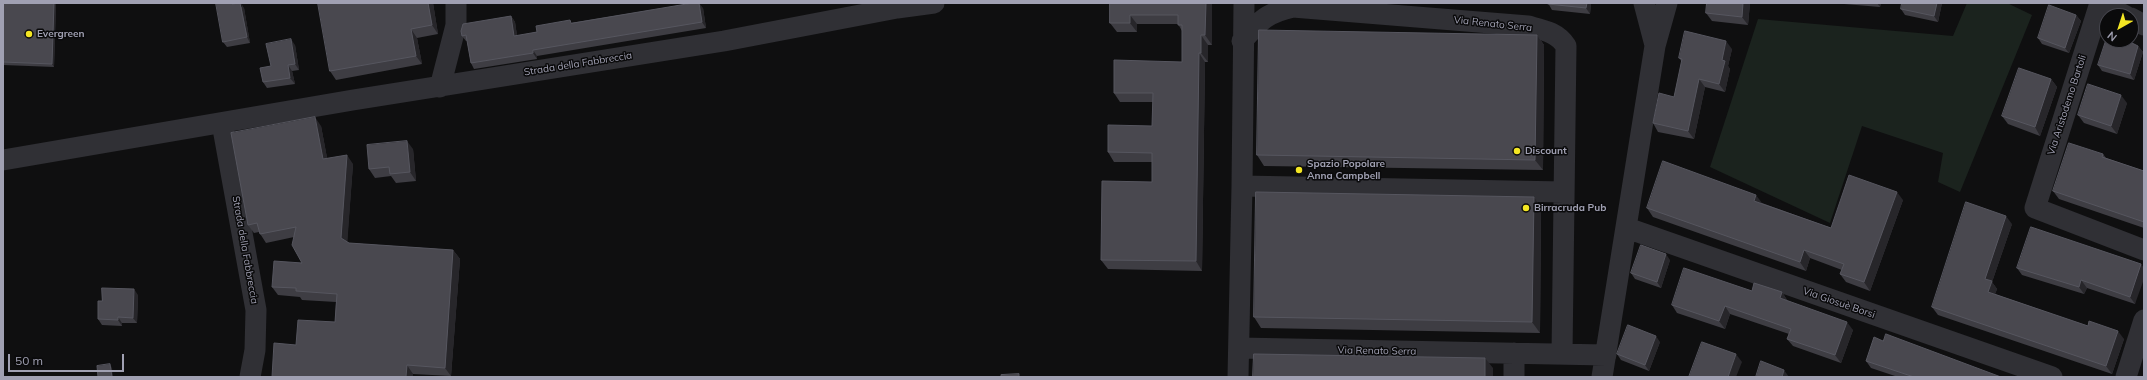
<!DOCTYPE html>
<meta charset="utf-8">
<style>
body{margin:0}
#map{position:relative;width:2147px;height:380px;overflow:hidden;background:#0f0f10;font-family:Mulish,sans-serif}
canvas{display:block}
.frame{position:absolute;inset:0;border:4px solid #a0a0b2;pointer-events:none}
.north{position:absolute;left:2099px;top:8px;width:40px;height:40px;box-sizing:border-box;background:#0a0a0b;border:1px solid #46464e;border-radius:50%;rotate:219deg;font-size:11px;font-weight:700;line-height:16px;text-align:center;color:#a0a0b2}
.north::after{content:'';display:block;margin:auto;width:14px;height:18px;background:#f4e623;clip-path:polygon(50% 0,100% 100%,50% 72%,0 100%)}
.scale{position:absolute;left:8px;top:354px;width:116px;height:18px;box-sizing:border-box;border:2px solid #a0a0b2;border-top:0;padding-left:5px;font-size:12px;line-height:14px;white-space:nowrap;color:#a0a0b2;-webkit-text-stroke:3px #0a0a0b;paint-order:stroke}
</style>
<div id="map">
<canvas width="2147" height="380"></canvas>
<div class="frame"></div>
<div class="north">N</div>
<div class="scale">50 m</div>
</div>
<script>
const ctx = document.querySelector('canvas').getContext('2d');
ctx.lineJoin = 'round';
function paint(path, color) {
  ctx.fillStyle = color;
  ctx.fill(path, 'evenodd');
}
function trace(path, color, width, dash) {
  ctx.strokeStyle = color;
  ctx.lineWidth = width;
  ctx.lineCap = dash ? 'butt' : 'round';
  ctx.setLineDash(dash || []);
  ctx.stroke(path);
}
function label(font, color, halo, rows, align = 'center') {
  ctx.font = font + ' Mulish,sans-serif';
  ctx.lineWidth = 3;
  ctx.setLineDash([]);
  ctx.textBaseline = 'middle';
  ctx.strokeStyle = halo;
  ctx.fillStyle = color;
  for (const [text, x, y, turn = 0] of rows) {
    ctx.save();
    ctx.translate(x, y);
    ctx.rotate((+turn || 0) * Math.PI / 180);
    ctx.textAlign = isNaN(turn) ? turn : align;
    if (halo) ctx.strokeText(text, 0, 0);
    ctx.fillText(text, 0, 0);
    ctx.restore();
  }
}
paint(new Path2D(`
 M1967 3H2007L2032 15 1960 192 1938 182 1943 153 1862 126 1830 223 1710 167 1758 19 1953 36Z`), '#1b231e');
trace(new Path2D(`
 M1644 3 1655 45
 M2100 3 2035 208 2144 250
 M2101 3 2126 16
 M2131 18 2144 25
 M1242 41C1260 21 1266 13 1293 7L1528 26C1543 30 1557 32 1566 46L1562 354
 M440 87 456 25V3
 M222 123 256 310 255 350 250 377
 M3 160 353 100 724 41 897 8 934 3
 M1242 186 1564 192
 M1627 228 2052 377
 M1239 348 1606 355
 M1238 377 1242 186 1244 3
 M1514 377V353
 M1602 377 1655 46 1667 3
 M2126 377 2144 320`), '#303035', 21);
paint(new Path2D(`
 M3 3H56L54 67 3 65Z
 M216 3H234L244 8 250 43 227 47 223 42Z
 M318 3H433L438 34 417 38 422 64 336 80 330 71Z
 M1110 3H1212V45H1208V62H1205L1202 271 1108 269 1101 260 1152 182V162H1114L1108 152 1152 126 1153 102H1120L1114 93 1182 62V31L1178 24H1137V32H1117L1110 23Z
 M1548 3H1591L1590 14 1552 10Z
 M1707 3H1759V4L1750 3 1748 25 1712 21 1706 13Z
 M1832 3H1881L1880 7Z
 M1942 3 1938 22 1905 15 1901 9Z
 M703 8 706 28 537 56V59L474 69 471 63 467 41H466L462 36 511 16 515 22 517 36 537 32 572 23Z
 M2076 15 2081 21 2069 53 2042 44 2038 38Z
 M1537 35 1544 45 1543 170 1264 166 1257 155Z
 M295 45 299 70 292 71 295 84 267 88 263 82 271 66Z
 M2138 46 2143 52 2134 80 2102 71 2098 65Z
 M1732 49 1728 66 1730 69 1725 92 1705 87 1694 139 1658 132 1653 123 1674 97 1682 62 1679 58Z
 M2051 79 2057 87 2040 136 2008 124 2002 116Z
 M2127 103 2117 134 2084 123 2078 115Z
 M321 126 327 158 353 164 347 242 349 243 453 250 460 259 451 376 413 374 296 345 335 322 336 302 302 300 300 297 278 295 272 287 302 263 294 237 266 243 259 232 254 233 248 225Z
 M413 149 416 181 396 183 391 176 375 178 369 169Z
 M2103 154 2106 158 2144 171V228L2059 199 2053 191Z
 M1534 197 1541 207 1540 333 1261 328 1254 317Z
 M1903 200 1870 291 1846 282 1840 274 1842 270 1810 258 1806 271 1653 217 1647 208 1762 203 1831 228Z
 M2012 224 1992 282 1997 289 1995 294 2124 339 2112 374 1938 315 1932 307Z
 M1670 260 1661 288 1635 279 1631 273Z
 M2141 264 2135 304 2087 288 2084 294 2022 275 2017 268Z
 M1752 291 1782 292 1787 300V301L1853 330 1841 363 1793 346 1787 339 1789 334 1730 314 1725 329 1677 313 1672 305Z
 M138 295 137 323H122V326L102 325 98 319 102 301Z
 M1883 341 2001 377H1898L1871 368 1866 361Z
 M1660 342 1649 371 1621 360 1617 354Z`), '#3e3d43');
paint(new Path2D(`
 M54 3H56L54 67 52 64Z
 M241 3 244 8 250 43 247 37Z
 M428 3H433L438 34 432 25Z
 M699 3 703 8 706 28 702 22Z
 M1206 3H1212V45L1205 35Z
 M1587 3H1591L1590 14 1586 8Z
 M1743 3H1750L1748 25 1742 17Z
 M1877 3H1881L1880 7Z
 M1937 3H1942L1938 22 1934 16Z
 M1130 15 1137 24V32L1130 23Z
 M2076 15 2081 21 2069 53 2065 48Z
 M511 16 515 22 518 42 514 36Z
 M411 29 417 38 422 64 416 56Z
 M1201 35 1208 45V62L1201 53Z
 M1537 35 1544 45 1543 170 1535 160Z
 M291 39 295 45 299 70 295 64Z
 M1726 41 1732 49 1728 66 1730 69 1725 92 1719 84 1722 60Z
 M2138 46 2143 52 2134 80 2130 74Z
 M533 50 537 56V59L533 53Z
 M1199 53 1205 62 1202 271 1196 261Z
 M288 65 292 71 295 84 290 78Z
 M1699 79 1705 87 1694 139 1688 131Z
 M2051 79 2057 87 2040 136 2035 127Z
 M2121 95 2127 103 2117 134 2111 126Z
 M315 117 321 126 329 168 323 159Z
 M407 141 413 149 416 181 410 172Z
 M347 155 353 164 347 247 341 238Z
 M1897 192 1903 200 1870 291 1864 282Z
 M1756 195 1762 203 1760 209 1754 201Z
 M1534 197 1541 207 1540 333 1532 322Z
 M2006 216 2012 224 1992 282 1997 289 1993 300 1988 292 1985 279Z
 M453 250 460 259 451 376 445 368Z
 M1804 250 1810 258 1806 271 1800 262Z
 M1666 254 1670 260 1661 288 1657 282Z
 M2141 264 2144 268V279L2135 304 2130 297Z
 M2081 280 2087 288 2084 294 2079 287Z
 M134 289 138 295 137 323 133 318Z
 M1782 292 1787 300 1785 306 1780 298Z
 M1725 306 1730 314 1725 329 1719 321Z
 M118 317 122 323V326L118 320Z
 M1847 322 1853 330 1841 363 1835 355Z
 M2118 331 2124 339 2112 374 2106 366Z
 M1656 336 1660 342 1649 371 1645 365Z
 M1736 354 1742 362 1736 377H1728Z
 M1485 358 1493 368V377H1485Z
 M110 364 112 368 113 377H112Z
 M407 365 413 374V377H406Z
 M1784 370 1789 377H1782Z`), '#27262a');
const building = new Path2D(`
 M3 3H54L52 64 3 62Z
 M216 3H231L232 4 240 3 247 37 223 42Z
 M318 3H428L432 25 411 29 416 56 330 71Z
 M693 3H699L702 22 533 50V53L471 63 466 35 462 36 461 31 463 24 511 16 514 36 537 32 536 26 570 20 571 23Z
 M1110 3H1206L1205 35H1201V53H1199L1196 261 1101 260 1102 181 1152 182V153L1108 152V125L1152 126 1153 93H1114V60L1182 62V25H1178V15H1130V23H1110Z
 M1548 3H1587L1586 8 1548 4Z
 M1707 3H1743L1742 17 1706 13Z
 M1902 3H1937L1934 16 1901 9Z
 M2049 5 2076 15 2065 48 2038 38Z
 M1259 30 1537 35 1535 160 1257 155Z
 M1685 31 1726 41 1722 60 1725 61 1719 84 1699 79 1688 131 1653 123 1659 93 1674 97 1682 59 1679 58Z
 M2107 37V40H2126L2138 46 2130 74 2098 65Z
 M291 39 295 64 288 65 290 78 263 82 260 68 271 66 266 44Z
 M2019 68 2051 79 2035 127 2002 116Z
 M2088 84 2121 95 2111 126 2078 115Z
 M315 117 323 159 347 155 341 238 349 243 453 250 445 368 407 365 406 377H272L274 343 296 345 298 320 335 322 337 294 296 291V288L272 287 274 261 302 263 292 245 296 227 260 234 257 223 248 225 231 133Z
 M407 141 410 172 390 174 389 167 369 169 367 145Z
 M2069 143 2103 154 2102 157 2144 171V222L2053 191Z
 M1663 161 1756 195 1754 201 1831 228 1849 175 1897 192 1864 282 1840 274 1844 264 1804 250 1800 262 1647 208Z
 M1256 192 1534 197 1532 322 1254 317Z
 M1966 202 2006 216 1985 279 1992 281 1988 292 2088 326 2089 321 2118 331 2106 366 1932 307Z
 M2031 227 2141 264 2130 297 2081 280 2079 287 2017 268Z
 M1641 245 1666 254 1657 282 1631 273Z
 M1684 268 1752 291 1754 283 1782 292 1780 298 1847 322 1835 355 1787 339 1791 329 1725 306 1719 321 1672 305Z
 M102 288 134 289 133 318 118 317V320L98 319V301H102Z
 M1628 325 1656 336 1645 365 1617 354Z
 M1886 334 2001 377H1914L1866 361 1874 337 1883 341Z
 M1702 342 1736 354 1728 377H1689Z
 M1254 354 1485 358V377H1253Z
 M1761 361 1784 370 1782 377H1756Z
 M110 364 112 377H98L97 366Z
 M1019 374V377H1001V375Z`);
paint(building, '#49484f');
trace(building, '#56565f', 1);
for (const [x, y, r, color] of [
 [29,34,4,"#f4e623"],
 [1517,151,4,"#f4e623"],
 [1299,170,4,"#f4e623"],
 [1526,208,4,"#f4e623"]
]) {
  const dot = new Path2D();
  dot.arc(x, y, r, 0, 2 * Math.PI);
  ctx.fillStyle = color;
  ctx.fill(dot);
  trace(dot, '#0a0a0b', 1.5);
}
label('10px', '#a0a0b2', '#0a0a0b', [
 ["Via Renato Serra",1493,24,6],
 ["Strada della Fabbreccia",578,64,-9],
 ["Via Aristodemo Bartoli",2067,105,-72],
 ["Strada della Fabbreccia",245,250,80],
 ["Via Giosuè Borsi",1839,303,19],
 ["Via Renato Serra",1377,351,1]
]);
label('bold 10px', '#a0a0b2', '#0a0a0b', [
 ["Evergreen",37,34],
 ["Discount",1525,151],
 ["Spazio Popolare",1307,164],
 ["Anna Campbell",1307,176],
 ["Birracruda Pub",1534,208]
], 'left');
</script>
